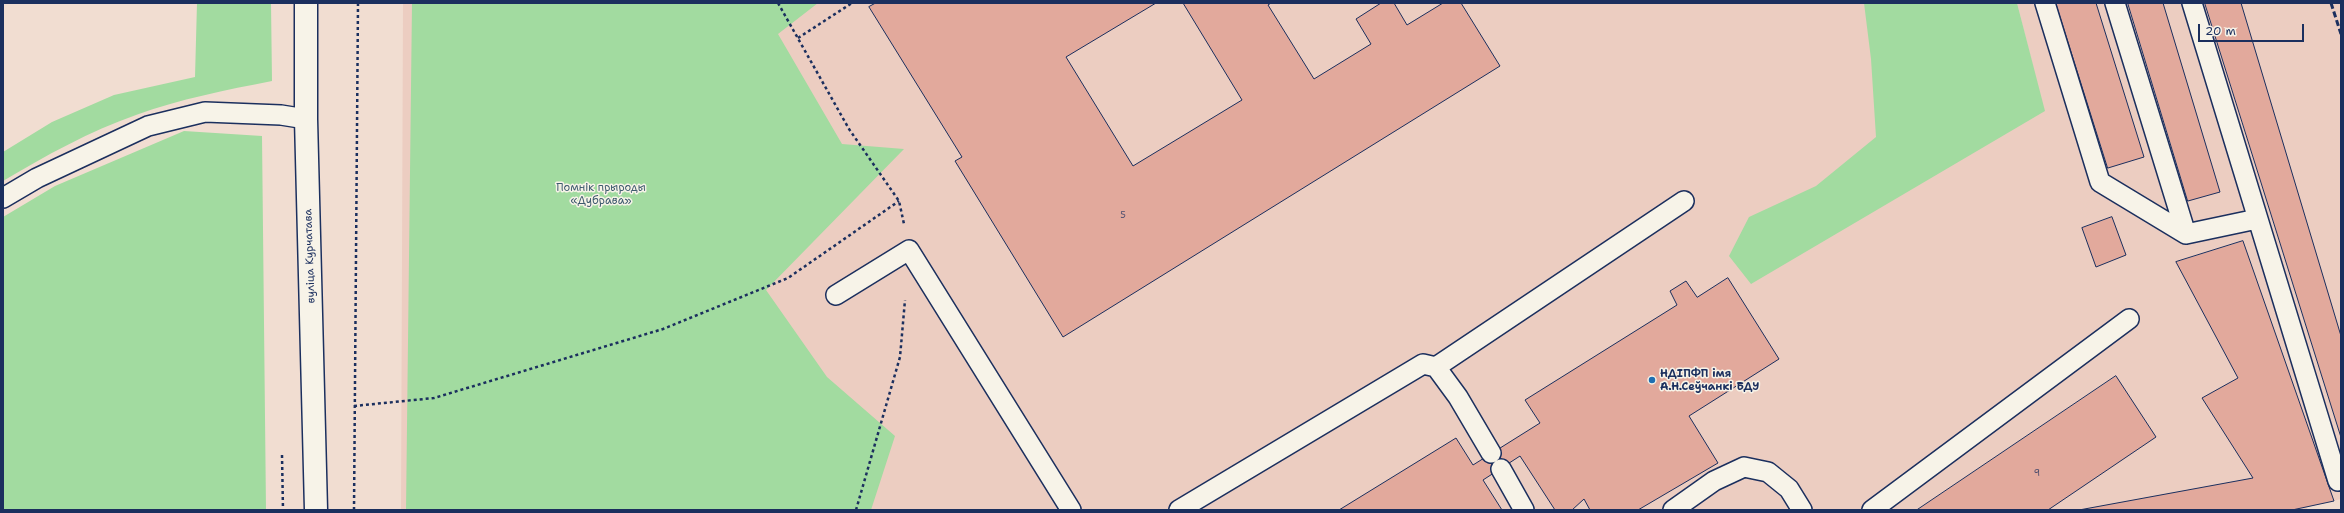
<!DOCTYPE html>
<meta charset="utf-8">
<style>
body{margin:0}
#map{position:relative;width:2344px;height:513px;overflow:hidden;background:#f1ddd1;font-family:"Shantell Sans",sans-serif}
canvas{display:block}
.frame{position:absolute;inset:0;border:4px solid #1b2f5e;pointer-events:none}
.scale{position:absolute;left:2198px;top:24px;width:106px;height:18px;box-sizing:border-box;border:2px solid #1b2f5e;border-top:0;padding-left:5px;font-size:12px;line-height:14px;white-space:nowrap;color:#1b2f5e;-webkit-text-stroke:3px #f7f3e8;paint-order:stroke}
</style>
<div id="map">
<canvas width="2344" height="513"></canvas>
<div class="frame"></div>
<div class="scale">20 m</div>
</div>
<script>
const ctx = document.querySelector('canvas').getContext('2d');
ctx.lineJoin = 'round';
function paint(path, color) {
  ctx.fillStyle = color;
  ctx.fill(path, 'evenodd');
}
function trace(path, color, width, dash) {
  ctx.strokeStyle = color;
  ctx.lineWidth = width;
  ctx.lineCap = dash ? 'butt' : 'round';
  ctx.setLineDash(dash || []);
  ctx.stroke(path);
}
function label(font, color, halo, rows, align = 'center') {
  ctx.font = font + ' "Shantell Sans",sans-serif';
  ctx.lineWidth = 3;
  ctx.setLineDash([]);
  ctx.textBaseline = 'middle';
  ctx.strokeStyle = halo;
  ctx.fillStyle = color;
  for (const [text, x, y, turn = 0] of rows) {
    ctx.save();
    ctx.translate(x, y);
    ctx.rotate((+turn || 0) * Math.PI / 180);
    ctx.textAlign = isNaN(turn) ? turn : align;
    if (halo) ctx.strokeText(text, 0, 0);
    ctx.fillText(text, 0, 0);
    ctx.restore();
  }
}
paint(new Path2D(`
 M403 3H2014L2036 79 2017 3H2341V499L2308 507 2306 510H401Z`), '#eccdc1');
paint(new Path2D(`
 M197 3H271L272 81C226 90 180 99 136 115 90 131 45 156 3 181V152L52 122 114 95 195 77Z
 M412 3H818L778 34 842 144 904 149 766 290 827 377 895 436 871 510H406Z
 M1864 3H2017L2045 111 1751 284 1729 256 1749 217 1816 186 1876 137 1871 59Z
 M184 131 262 136 266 510H3V217L55 186Z`), '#a2dba0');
const building = new Path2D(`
 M876 3H1156L1066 57 1133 166 1242 100 1183 3H1271L1268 5 1314 79 1371 44 1356 19 1381 3H1394L1407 25 1443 3H1461L1500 66 1063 337 955 161 962 157 869 7Z
 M2056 3H2096L2144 157 2108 168Z
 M2128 3H2163L2220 192 2188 201Z
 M2205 3H2241L2341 336V437Z
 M2112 217 2126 255 2096 267 2082 228Z
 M2243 241 2334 501 2292 510H2079L2253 478 2202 398 2238 378 2176 262Z
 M1728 278 1779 359 1689 416 1718 463 1638 510H1590L1584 499 1572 510H1555L1520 456 1483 480 1502 510H1339L1456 438 1473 465 1540 423 1525 400 1677 305 1670 291 1686 281 1697 297Z
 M2116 376 2156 437 2048 510H1917Z`);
paint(building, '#e2a99c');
trace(building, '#1b2f5e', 1);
const service = new Path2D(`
 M2045 3 2100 182 2186 234 2257 219
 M2115 3 2186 234
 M2192 3 2338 481
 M3 198 37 178 148 126 205 112 281 115 306 119
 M836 295 909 250 1071 510
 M1436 367 1684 201
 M1501 469 1524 510
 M1179 510 1423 364 1436 367 1458 397 1491 453
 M1673 510 1714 481 1744 467 1768 472 1789 489 1802 510
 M1872 510 2129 319`);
const minor = new Path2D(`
 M306 3V119L316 510`);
trace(service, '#1b2f5e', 22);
trace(minor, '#1b2f5e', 25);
trace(new Path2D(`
 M778 3 849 129 899 201 904 224
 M798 38 852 3
 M354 406 434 398 663 329 788 278 899 201
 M282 455 283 510
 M354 510 358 3
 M856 510 900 357 905 300`), '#1b2f5e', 2.5, [3, 3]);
trace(service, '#f7f3e8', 19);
trace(minor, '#f7f3e8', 22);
trace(new Path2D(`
 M2331 3 2341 34`), '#1b2f5e', 3, [6, 3]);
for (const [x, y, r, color] of [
 [1652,380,4,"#1f6fb2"]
]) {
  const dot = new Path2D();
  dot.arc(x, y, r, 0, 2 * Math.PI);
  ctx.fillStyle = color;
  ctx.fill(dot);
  trace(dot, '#f7f3e8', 1.5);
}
label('9px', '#4d4e6e', null, [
 ["5",1123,216],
 ["9",2037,474]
]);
label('11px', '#3d5a6e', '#f7f3e8', [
 ["Помнік прыроды",601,188],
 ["«Дубрава»",601,201]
]);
label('11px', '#1b2f5e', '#f7f3e8', [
 ["вуліца Курчатава",310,256,-92]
]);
label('bold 11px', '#1b2f5e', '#f7f3e8', [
 ["НДІПФП імя",1660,374],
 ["А.Н.Сеўчанкі БДУ",1660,387]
], 'left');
</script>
